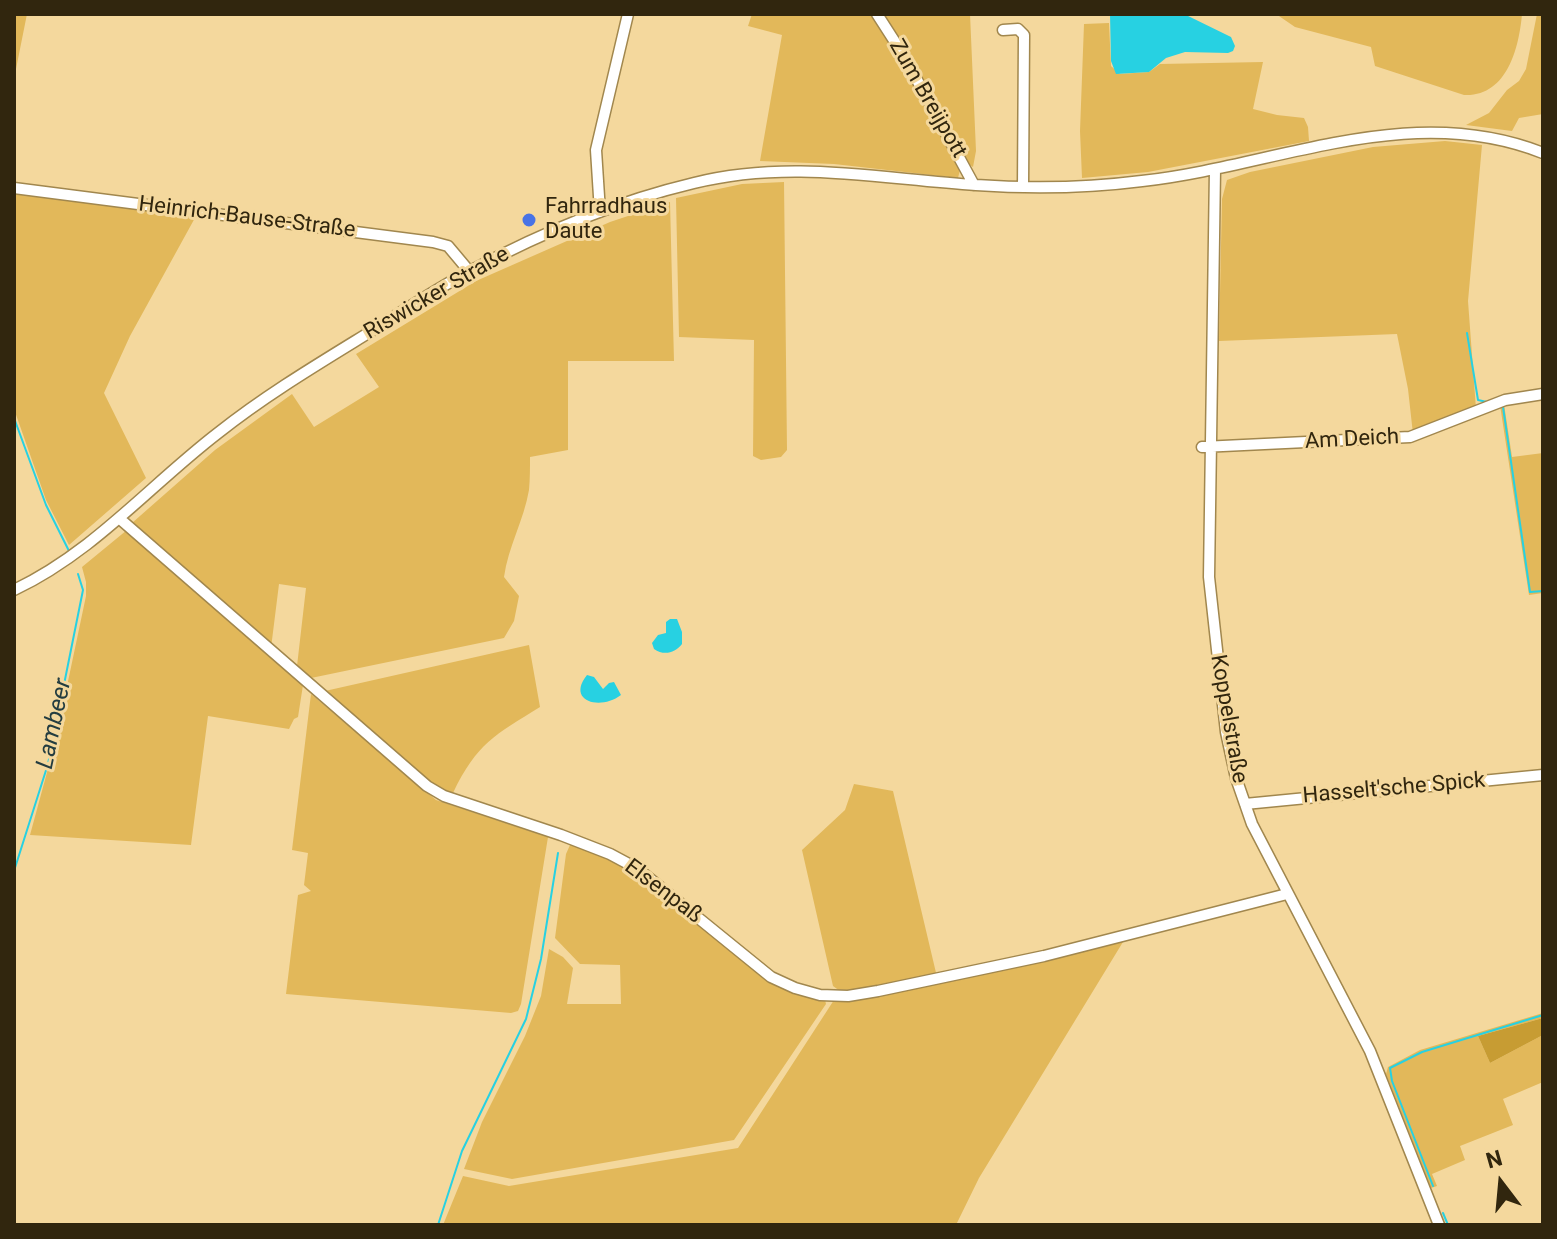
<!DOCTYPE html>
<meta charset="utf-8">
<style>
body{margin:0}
#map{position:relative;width:1557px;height:1239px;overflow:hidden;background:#f4d89d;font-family:Roboto,sans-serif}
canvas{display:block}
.frame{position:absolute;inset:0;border:16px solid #31260e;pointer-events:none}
.north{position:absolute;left:1461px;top:1143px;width:80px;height:80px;-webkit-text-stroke:6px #f4d89d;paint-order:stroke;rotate:344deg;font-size:22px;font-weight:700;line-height:32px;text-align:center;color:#31260e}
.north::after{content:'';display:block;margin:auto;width:28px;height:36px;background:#31260e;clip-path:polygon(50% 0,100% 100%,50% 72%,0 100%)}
</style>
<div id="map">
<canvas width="1557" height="1239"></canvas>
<div class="frame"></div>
<div class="north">N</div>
</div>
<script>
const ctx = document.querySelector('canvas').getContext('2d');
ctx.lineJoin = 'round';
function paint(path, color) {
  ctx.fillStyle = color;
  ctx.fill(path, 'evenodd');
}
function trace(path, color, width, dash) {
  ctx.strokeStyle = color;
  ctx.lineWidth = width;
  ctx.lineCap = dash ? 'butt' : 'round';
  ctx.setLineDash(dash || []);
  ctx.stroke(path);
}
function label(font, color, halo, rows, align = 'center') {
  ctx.font = font + ' Roboto,sans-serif';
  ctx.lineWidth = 6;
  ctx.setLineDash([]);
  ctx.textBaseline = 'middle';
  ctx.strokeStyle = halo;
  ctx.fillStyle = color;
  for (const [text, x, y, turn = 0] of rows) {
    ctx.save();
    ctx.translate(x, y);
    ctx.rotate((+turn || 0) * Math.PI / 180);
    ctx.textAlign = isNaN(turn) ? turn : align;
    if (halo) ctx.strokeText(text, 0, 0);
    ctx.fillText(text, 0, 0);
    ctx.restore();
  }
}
paint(new Path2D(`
 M14 14H27L14 79Z
 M752 14H873L901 55 958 163 960 170 958 178 834 164 760 161 782 35 748 26Z
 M882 14H970L976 151 973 167 967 163Z
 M1276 14H1522C1519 48 1507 97 1464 95L1375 66 1371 47 1295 27Z
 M1537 14H1543V114L1519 118 1512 131 1466 125 1489 113 1507 90 1519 81 1526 69Z
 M1109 23 1111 66 1120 74 1149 72 1160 64 1263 62 1253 109 1277 115 1304 118 1308 127 1309 141 1148 172 1082 178 1080 131 1084 24Z
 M1445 141 1482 145 1468 301 1476 409 1413 434 1408 389 1397 334 1219 341 1222 199 1227 180 1250 172 1373 147Z
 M784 182 787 450 781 457 761 460 753 456 754 340 679 337 676 198 742 184Z
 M14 194 196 216 130 336 104 393 146 478 69 545 46 500 14 409Z
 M670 202 674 361H568V450L530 457C530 468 530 479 529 490 524 520 508 547 504 577L519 596 514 621 504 638 311 678 297 666 306 588 279 584 271 648 132 523 215 450 292 394 314 427 379 387 356 354 476 281 610 222Z
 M1504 404 1512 457 1543 453V593L1529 595 1500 405Z
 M127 530 303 685 298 717 294 719 289 729 208 716 191 845 30 835 55 743 86 596V582L82 567Z
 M529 645 540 707C495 735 477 743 453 793 418 784 354 717 325 691Z
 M311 694 436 800 548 837 521 1004 518 1011 511 1013 286 994 298 895 311 891 304 885 308 853 292 850Z
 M854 784 893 791 937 977 844 994 833 986 802 850 845 810Z
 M570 845C632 846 710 941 762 975 780 986 805 992 825 1000L826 1004 734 1140 512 1179 464 1169 482 1122 525 1036 541 996 549 949 563 957 573 968 567 1004H621L620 965 580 964 555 938 566 854Z
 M1126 937 979 1178 956 1225H443L463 1176 509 1186 738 1148 834 1000Z
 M1543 1013V1018L1478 1036 1490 1063 1543 1035V1082L1503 1099 1513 1125 1460 1146 1465 1160 1432 1174 1437 1186 1431 1188 1386 1074 1388 1067 1420 1050Z`), '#e2b85a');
paint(new Path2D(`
 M1543 1018V1035L1490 1063 1478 1036Z`), '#c79c33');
paint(new Path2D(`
 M1110 14H1184L1231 37 1235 46 1233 51 1228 53 1185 52 1166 58 1149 72 1116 74 1111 61Z
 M670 619H677L682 632V644C675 653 664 656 654 649L652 643 658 635 666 633V622Z
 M587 675 594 677 603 689 609 683 614 682 621 695C600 711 566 701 587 675Z`), '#27d1e2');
trace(new Path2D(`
 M1467 333 1478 400 1487 402
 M1503 407 1530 592 1543 591
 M14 418 46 505 69 551
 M14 871 48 764 83 590 78 574
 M1433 1186 1392 1081 1390 1068 1422 1052 1543 1015
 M1443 1213 1448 1225
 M438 1225 462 1151 526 1019 541 959 558 853`), '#27d1e2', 2);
const minor = new Path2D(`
 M877 14 904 56 974 185
 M1003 30 1018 29 1024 35 1023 187
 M1215 169 1209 577 1226 732 1236 778 1252 824 1370 1051 1439 1225
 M14 188 433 242 448 246 469 271
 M600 212 596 150 628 14
 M1202 447 1410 437 1505 400 1543 394
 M120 519 427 786 444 796 561 835 610 854 638 869 771 977 795 988 820 995 848 996 878 991 1044 956 1287 894
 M14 590C94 552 149 486 218 433 266 395 318 364 370 332 403 311 436 289 470 271 539 234 618 201 694 183 790 159 880 179 976 185 1031 189 1087 188 1142 181 1277 166 1409 100 1543 153
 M1245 804 1543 775`);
trace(minor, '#a1874e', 13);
trace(minor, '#fff', 10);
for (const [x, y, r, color] of [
 [529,220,8,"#4873e5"]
]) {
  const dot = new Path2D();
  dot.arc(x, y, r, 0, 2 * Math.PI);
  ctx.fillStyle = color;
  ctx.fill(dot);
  trace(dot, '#f4d89d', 3);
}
label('22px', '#31260e', '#f4d89d', [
 ["Zum Breijpott",927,99,60],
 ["Heinrich-Bause-Straße",247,218,7],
 ["Riswicker Straße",437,294,-30],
 ["Am Deich",1352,440,-3],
 ["Koppelstraße",1228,719,80],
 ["Hasselt'sche Spick",1394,789,-5],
 ["Elsenpaß",663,892,37]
]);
label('22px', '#31260e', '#f4d89d', [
 ["Fahrradhaus",545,207],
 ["Daute",545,232]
], 'left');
label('italic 24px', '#243d40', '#f4d89d', [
 ["Lambeer",55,724,-78]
]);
</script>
